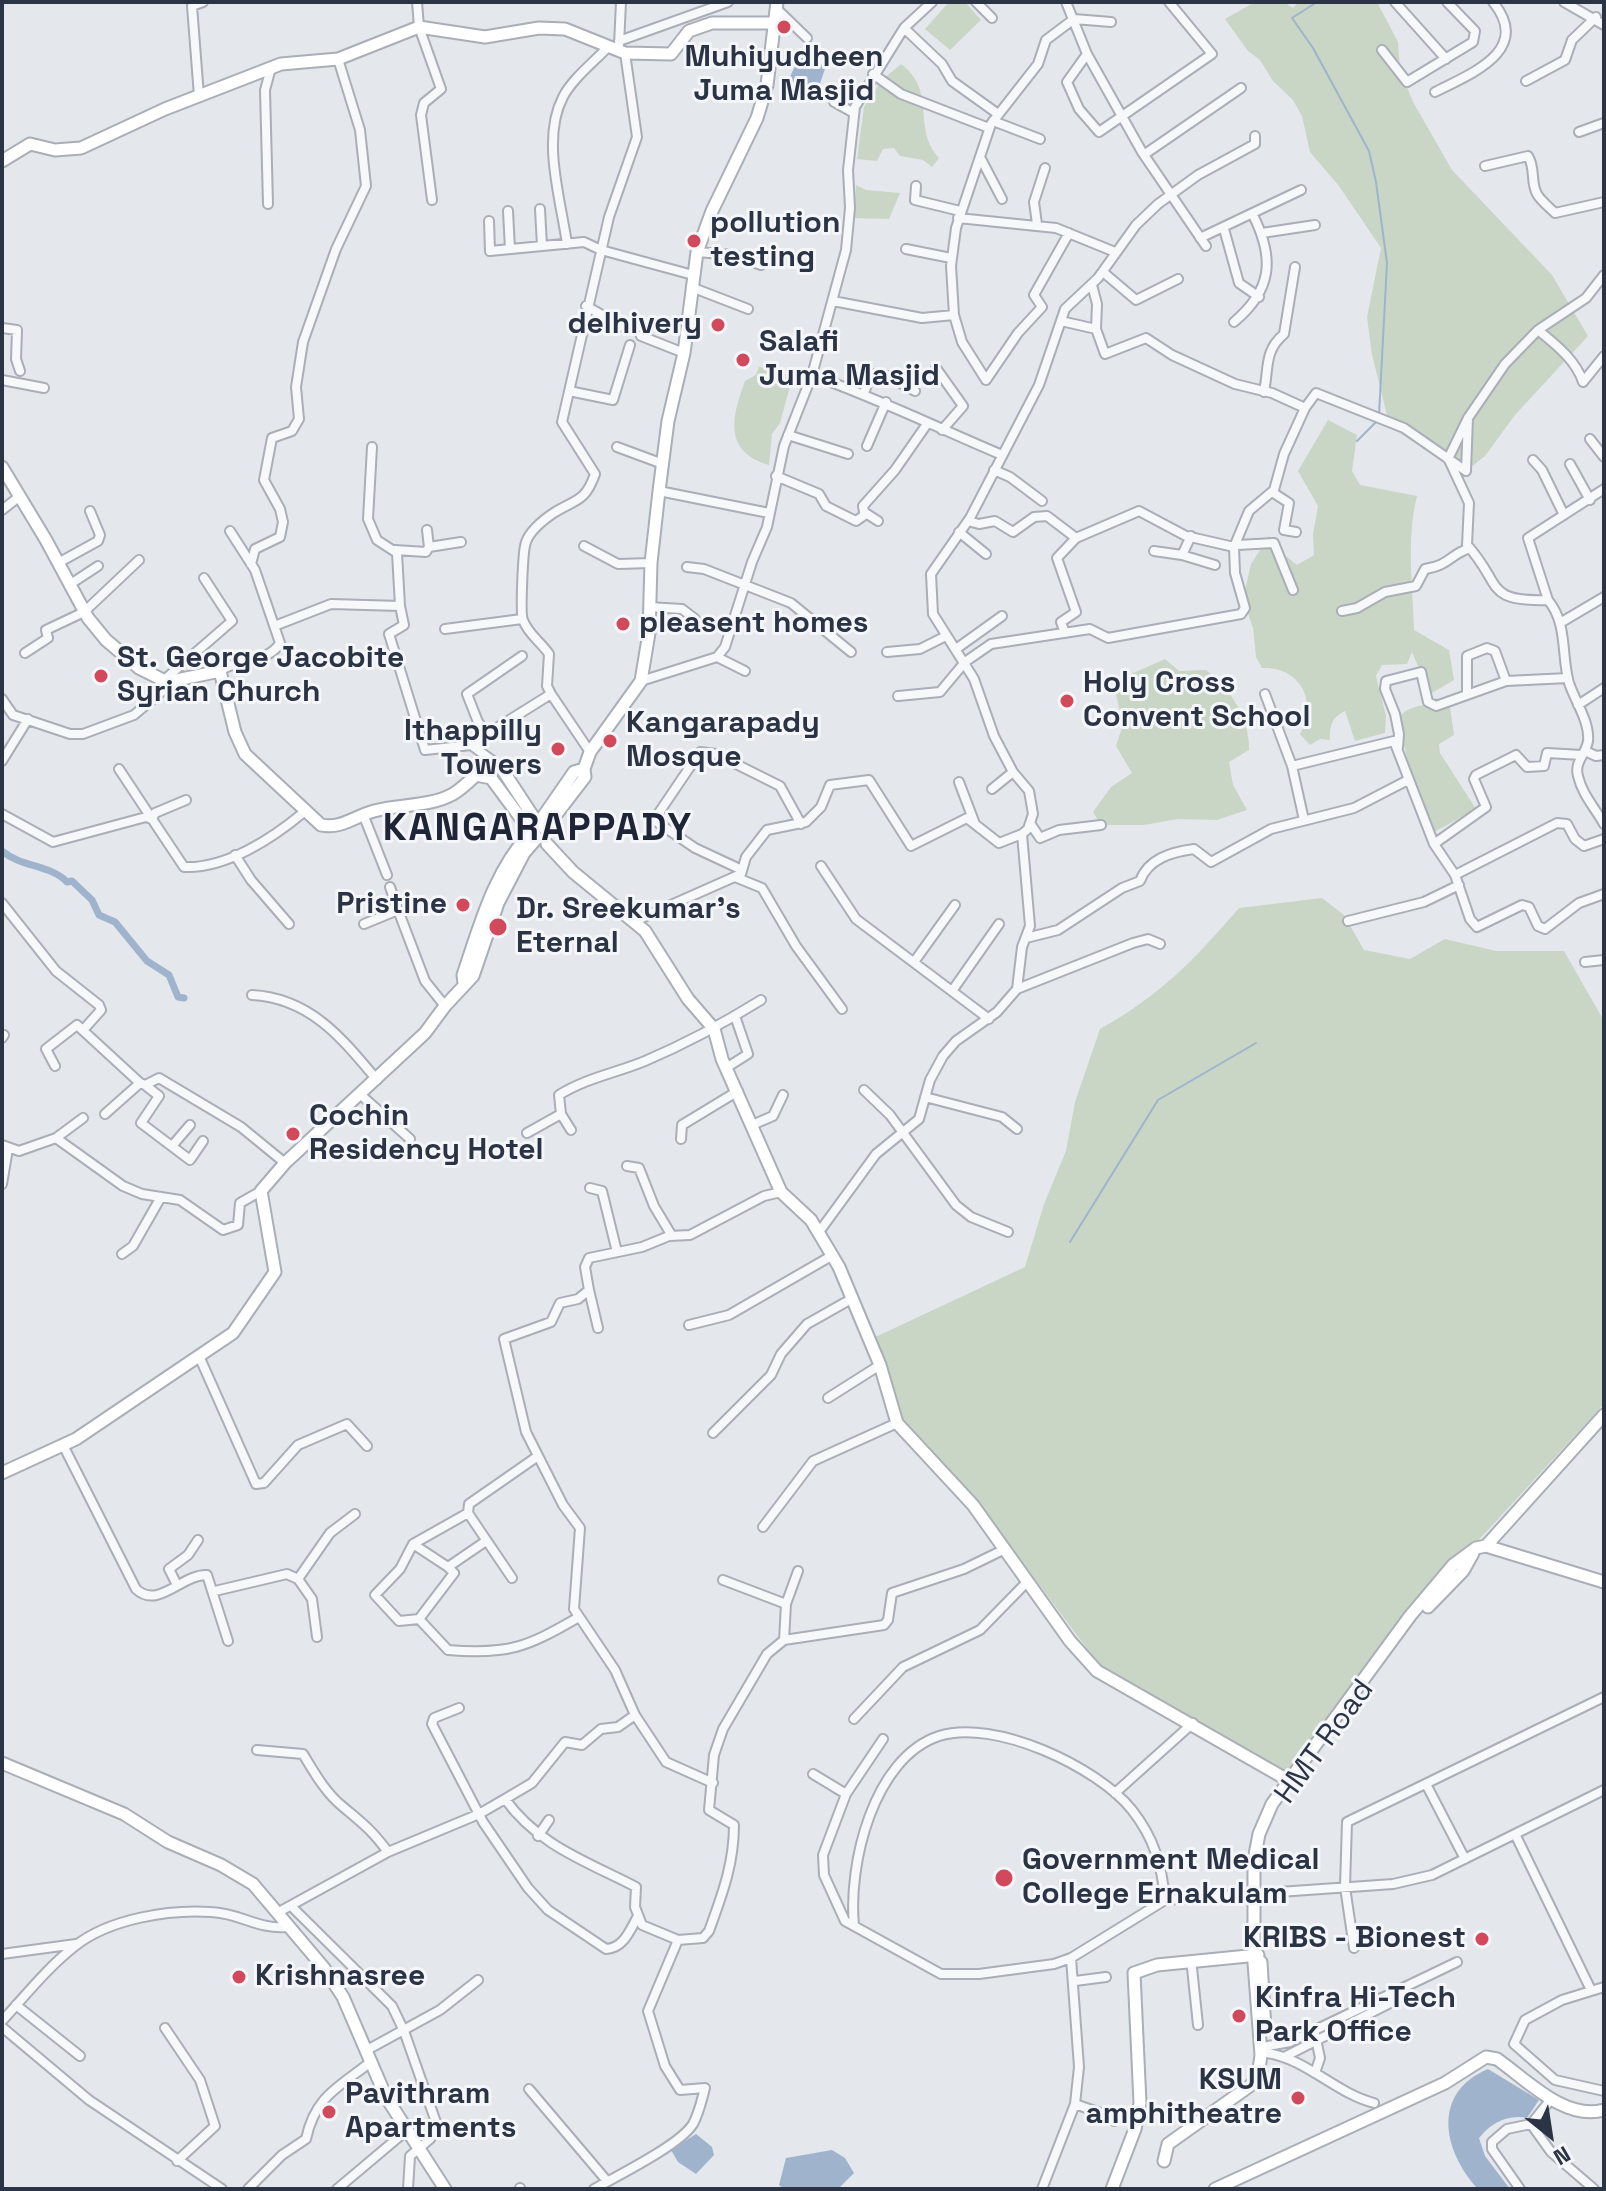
<!DOCTYPE html>
<style>
body{margin:0}
#map{position:relative;width:1606px;height:2191px;overflow:hidden;background:#e4e7ec;font-family:"Space Grotesk",sans-serif}
canvas{display:block}
.frame{position:absolute;inset:0;border:4px solid #2b3445;pointer-events:none}
.north{position:absolute;left:1510px;top:2095px;width:80px;height:80px;-webkit-text-stroke:6px #f4f6f9;paint-order:stroke;rotate:150deg;font-size:22px;font-weight:700;line-height:32px;text-align:center;color:#2b3445}
.north::after{content:'';display:block;margin:auto;width:28px;height:36px;background:#2b3445;clip-path:polygon(50% 0,100% 100%,50% 72%,0 100%)}
</style>
<div id="map">
<canvas width="1606" height="2191"></canvas>
<div class="frame"></div>
<div class="north">N</div>
</div>
<script>
const ctx = document.querySelector('canvas').getContext('2d');
ctx.lineJoin = 'round';
function paint(path, color) {
  ctx.fillStyle = color;
  ctx.fill(path, 'evenodd');
}
function trace(path, color, width, dash) {
  ctx.strokeStyle = color;
  ctx.lineWidth = width;
  ctx.lineCap = dash ? 'butt' : 'round';
  ctx.setLineDash(dash || []);
  ctx.stroke(path);
}
function label(font, color, halo, rows, align = 'center') {
  ctx.font = font + ' "Space Grotesk",sans-serif';
  ctx.lineWidth = 6;
  ctx.setLineDash([]);
  ctx.textBaseline = 'middle';
  ctx.strokeStyle = halo;
  ctx.fillStyle = color;
  for (const [text, x, y, turn = 0] of rows) {
    ctx.save();
    ctx.translate(x, y);
    ctx.rotate((+turn || 0) * Math.PI / 180);
    ctx.textAlign = isNaN(turn) ? turn : align;
    if (halo) ctx.strokeText(text, 0, 0);
    ctx.fillText(text, 0, 0);
    ctx.restore();
  }
}
paint(new Path2D(`
 M949 2H965L981 20 950 50 925 29Z
 M1255 2H1284L1293 8 1298 2H1377L1398 42 1400 70 1413 102 1452 170 1552 275 1588 336 1515 415 1485 456 1466 471 1444 449 1410 434 1387 415 1372 355 1367 317 1381 248 1339 186 1310 152 1302 116 1293 100 1273 81 1260 60 1248 51 1225 19Z
 M901 64C938 92 911 127 939 158L932 167 923 160 900 156 894 148 883 149 877 161 857 159 864 107 881 81Z
 M856 185 866 190 900 193 889 219 854 218Z
 M759 367 777 369 792 379 780 423 772 434 769 465C724 452 731 418 745 381L756 375Z
 M1328 420 1357 435 1352 471 1360 485 1417 496C1406 540 1413 586 1414 630L1449 650 1454 680 1430 694 1412 652 1407 664 1382 665 1376 676 1386 716 1385 733 1355 741 1345 711C1331 718 1330 725 1330 740L1320 739 1310 745 1300 734C1319 702 1300 666 1262 668L1256 657 1253 628 1243 599 1251 564 1269 536 1278 550 1297 565 1314 555 1313 534 1318 506 1298 471Z
 M1165 659 1179 671 1206 670C1231 689 1250 719 1249 750L1229 762 1233 785 1247 810 1217 820 1178 819 1144 825H1101L1093 812 1111 787 1132 773 1116 746 1123 724 1113 682Z
 M1445 704 1450 707 1454 735 1439 744 1440 753 1476 809 1434 832 1408 762 1398 719C1408 704 1429 704 1445 704Z
 M1322 898 1344 915 1364 950 1410 959 1445 939 1496 951H1564L1604 1021V1404L1393 1633 1288 1773 1100 1666 978 1503 900 1421 869 1340 1025 1267 1044 1204 1066 1151 1075 1102 1100 1029C1162 994 1193 961 1239 908Z`), '#c9d6c5');
paint(new Path2D(`
 M799 57 826 66 815 98 785 88Z
 M1488 2069 1539 2100 1527 2118C1508 2114 1491 2123 1479 2138L1485 2156 1510 2189H1478C1443 2151 1431 2093 1488 2069Z
 M696 2134 712 2147 714 2155 696 2174 678 2162 671 2150Z
 M832 2150 845 2158 854 2173 838 2189H784L779 2185 786 2158Z`), '#9fb4cc');
trace(new Path2D(`
 M1317 2 1292 18 1313 48 1369 151 1376 182 1387 263 1379 415
 M1357 441 1377 421
 M1070 1242 1158 1100 1256 1043`), '#9fb4cc', 2);
trace(new Path2D(`
 M2 851C21 867 51 865 67 882L72 881 92 900 99 915 115 922 147 961 169 975 178 997 184 998`), '#9fb4cc', 7);
const street = new Path2D(`
 M417 2 419 27 441 89 424 103 421 115 432 200
 M976 2 992 18
 M1066 2 1087 54 1142 152 1206 246
 M1395 2 1446 59
 M1564 2 1604 25
 M775 7 807 38
 M904 28 942 64 952 81 998 114
 M619 41 728 2
 M619 45 621 2
 M1382 50 1407 82 1473 42 1475 31 1447 2
 M1087 54 1067 82 1079 109 1099 132 1212 54 1169 2
 M873 74 901 94 989 128
 M1526 81 1565 60 1572 40 1596 17
 M1435 92C1470 74 1533 51 1493 2
 M199 96 192 6 203 2
 M834 102 854 113
 M993 121 1040 139
 M1579 132 1604 123
 M1145 154 1241 88
 M980 157 1002 199
 M1485 166 1528 156C1536 169 1530 181 1537 194 1541 201 1550 208 1555 213L1604 202
 M916 186 915 200 960 211
 M268 204 265 90 271 68
 M540 209 542 246
 M508 211 510 249
 M958 218 1056 228 1115 252
 M489 221 490 251 584 242 601 250 693 275
 M1037 224 1034 202 1045 168
 M1224 229 1239 283 1259 297
 M1069 233 1034 295 1042 307 1018 333 986 380 962 342 954 315 951 266 956 228 991 124 1038 64 1046 40 1074 19 1111 22
 M1262 233 1315 225
 M1200 238 1301 190
 M567 244C561 200 541 139 563 97 572 79 595 61 609 46
 M906 249 951 258
 M697 252 734 255 761 265
 M1103 272 1136 300 1178 279
 M1092 285 1097 304 1096 329
 M691 287 748 309
 M833 301 922 318 954 315
 M586 306 625 328
 M1061 321 1096 329 1105 354 1146 338 1172 355 1235 384 1272 393 1305 408 1316 393 1404 428 1466 471 1468 418
 M1234 322C1272 290 1275 259 1253 215
 M2 328 17 330 16 359 20 371
 M1538 330C1555 344 1576 360 1583 382L1604 356
 M641 336 684 353
 M936 368 963 406 942 430
 M812 375C877 398 938 428 1002 455
 M2 380 44 388
 M569 391 613 400 630 345
 M1264 392C1269 367 1264 351 1284 334L1295 267
 M864 393 871 374 888 376 915 391
 M788 435 848 454
 M1590 439 1604 457
 M867 446 886 402
 M617 447 663 464
 M1448 459 1468 418 1505 364 1538 330 1586 298 1604 275
 M1449 460 1469 503 1467 545C1503 584 1483 602 1548 600 1568 624 1561 655 1569 683 1575 701 1590 722 1588 741 1586 754 1574 762 1578 776 1582 794 1595 808 1604 824
 M1533 460 1542 470 1564 515
 M1570 464 1590 500
 M994 470 1010 477 1042 501
 M776 476 819 494 826 506 856 521 866 514
 M659 491 769 513
 M1272 492 1289 503 1284 530 1296 532
 M2 510 20 496
 M878 521 864 512 863 506 895 470 927 424
 M968 521 979 524 995 521 1013 532 1034 517 1047 516 1076 538 1139 511 1186 536 1234 547 1249 511 1274 490 1284 454 1305 408
 M427 530 429 547
 M959 532 986 554
 M1237 545 1274 543 1293 590
 M584 546 618 564 651 563
 M395 550 426 552 429 547 461 542
 M1154 551 1182 555 1191 536
 M1182 555 1215 565
 M58 563 98 541 100 535 90 511
 M251 564 255 549 280 537 283 522 280 509 264 480 272 438 292 431 299 419 296 387 303 342 336 249 366 186 360 130 338 59
 M687 567 704 569 791 603 851 652
 M69 585 98 566
 M1548 600 1528 538 1604 489
 M400 606 404 625 389 634 425 750 471 745 500 766
 M649 607 682 609 695 619
 M1342 611 1357 608 1385 592 1416 586 1425 569C1450 565 1449 555 1470 548
 M1560 623 1604 597
 M277 625 331 604 400 606 397 553 377 540 368 519 372 447
 M445 629 522 619
 M1065 633 1061 622 1076 612 1057 558 1076 538
 M956 649 1002 616
 M887 652 920 649 946 636
 M25 653 48 638 46 630 84 612 139 560
 M717 657 725 647 752 562 767 527 784 446 812 375 846 250 850 208 848 170 855 107 904 28 932 2
 M220 671C237 658 269 663 280 643L255 570 230 531
 M164 680 232 621 204 578
 M641 681 717 657 745 671
 M1467 693V656L1487 648 1495 651 1506 681
 M1265 694 1292 766 1304 820
 M898 696 940 692 965 662 991 644 1090 629 1108 638 1241 614 1245 608 1235 573 1234 547
 M2 699 13 715 70 734H83L134 715 172 683
 M1578 705 1604 688
 M487 734 478 722 467 694 522 656
 M475 746 487 734 551 694
 M1398 748 1399 734 1395 714 1385 689 1386 681 1421 672 1428 702 1436 706 1506 681 1568 678
 M1585 751 1596 756 1604 755
 M590 752 551 694 547 686 549 654C541 642 528 634 523 620 520 614 523 555 525 546 527 533 542 521 552 514 575 499 585 503 595 474L562 422 609 217 637 137 625 53
 M2 761 28 719
 M1292 766 1394 741 1434 844 1455 875 1470 919 1477 927 1522 905 1529 907 1538 926 1545 929 1579 903 1604 894
 M119 769 152 819 155 813 186 800
 M959 782 975 824
 M992 789 1013 772
 M2 814 53 842 146 817 152 819 184 867C226 869 273 838 304 812
 M363 814 387 875
 M1030 823 1040 838 1059 830 1101 825
 M1434 844 1486 807 1474 779 1476 775 1516 755 1527 767 1544 766 1547 753 1582 755
 M235 855 251 880 289 924
 M821 866 856 919 989 1019
 M742 870 695 848 654 820 700 752 716 754 780 786 801 824
 M1455 875 1557 823 1567 824 1575 839 1584 846 1604 839
 M735 877 762 888 796 946 842 1009
 M390 887 398 910
 M2 903 56 971 99 1005 101 1010 84 1029
 M635 921 741 874 746 857 767 830 806 822 821 807 830 785 869 780 911 846 967 818 999 843 1022 834
 M1348 921 1424 902 1459 885
 M364 924 398 910 425 981 445 1006
 M1026 938 1058 930 1122 888 1140 881C1148 859 1171 852 1194 849L1211 862 1271 829 1354 808 1408 780
 M914 962 955 905
 M1585 962 1604 960
 M1017 989 1133 943 1148 939 1160 944
 M952 991 999 924
 M252 995C310 998 342 1038 377 1080
 M2 1038 4 1035
 M55 1066 46 1049 77 1025 140 1083 145 1085 159 1078 241 1127 285 1163
 M726 1068 748 1054 735 1016
 M145 1085 159 1096 141 1123 190 1160 203 1141
 M864 1090 890 1115 956 1205 971 1217 1008 1232
 M361 1095 410 1139
 M925 1097 1002 1117 1017 1129
 M105 1114 140 1083
 M752 1125 773 1116 783 1095
 M571 1130 561 1114 559 1095C586 1078 616 1073 645 1061 685 1044 724 1023 761 1000
 M527 1133 561 1114
 M56 1138 83 1118
 M681 1139 682 1125 738 1091
 M2 1145 19 1151 56 1138 123 1186 142 1194 180 1200 223 1230 238 1225 240 1203 261 1191
 M172 1146 190 1125
 M627 1166 639 1168 654 1206 672 1236
 M2 1184 8 1149
 M590 1188 602 1191 617 1252
 M819 1232 876 1154 919 1119 930 1080 943 1056 956 1041 997 1012 1017 989 1022 947 1030 926 1022 834 1028 829 1033 814 1029 791 1013 772 994 736 974 679 933 614 931 574 970 518 1039 385 1065 309 1098 278 1136 225 1158 204 1198 175 1255 144V136
 M122 1254 133 1246 161 1197
 M589 1290 598 1328
 M689 1325 729 1315 833 1255
 M199 1356 256 1484 264 1483 298 1445 347 1424 367 1446
 M828 1398 880 1365
 M713 1433 771 1375 781 1354 807 1324 853 1298
 M63 1445 136 1589C158 1610 182 1574 207 1575L228 1641
 M763 1527 813 1461 897 1423
 M413 1544 448 1567 486 1541
 M448 1567 454 1573 419 1619 399 1621 375 1595 400 1569 413 1544 468 1513
 M512 1578 468 1513 469 1504 538 1456
 M298 1579 312 1599 317 1637
 M723 1580 786 1604
 M177 1585 169 1569 188 1555 198 1540
 M215 1591 287 1574 298 1579 330 1533 355 1514
 M419 1619 448 1650C509 1655 527 1647 579 1617
 M784 1640 786 1604 798 1571
 M459 1708 434 1718 432 1724 483 1822 528 1888 548 1910 606 1949C624 1948 630 1930 638 1916
 M635 1715 666 1762 713 1783
 M854 1719 903 1667 980 1630 1027 1582
 M883 1739 846 1794 823 1855 824 1875 845 1921 941 1974H979L1054 1964 1071 1958 1165 1900 1393 1884 1432 1875 1604 1790
 M257 1750 303 1754C314 1772 325 1792 342 1806 362 1823 371 1829 388 1852
 M813 1774 846 1794
 M1426 1784 1465 1859
 M1115 1793 1193 1723
 M505 1799 532 1783 565 1742 582 1745 601 1729 618 1727 635 1715 615 1670 574 1609 580 1528 563 1505 526 1432 504 1339 551 1322 560 1303 578 1299 589 1290 585 1267 589 1258 642 1247 669 1236 690 1235 764 1196 781 1192
 M1515 1834 1591 1990
 M538 1836 549 1820
 M291 1906 392 2006 404 2031 437 2125 430 2139 410 2156 408 2189
 M277 1913 388 1852 479 1814 505 1799C539 1846 586 1861 636 1887L635 1907 642 1925 678 1940 703 1938 709 1931C722 1895 734 1864 734 1825L709 1810 714 1755 723 1729 767 1654 784 1640 884 1625 888 1620 892 1593 964 1569 1003 1550
 M854 1925C848 1865 873 1758 939 1736 994 1718 1098 1767 1132 1810 1154 1838 1162 1865 1165 1900
 M1354 1948 1345 1887 1347 1822 1604 1697
 M2 1954 76 1944
 M1071 1958 1079 2067 1075 2104
 M1192 1968 1198 2025
 M1075 1981 1106 1977
 M1604 1987 1562 2000 1525 2020 1514 2044 1555 2080 1604 2091
 M16 2005 80 2056
 M2 2021C25 1996 48 1967 75 1946 109 1919 169 1909 211 1912 241 1913 257 1930 288 1927
 M2 2027 89 2100 222 2189
 M165 2028 200 2080 215 2126 177 2161
 M1268 2046 1290 2042 1457 1962
 M367 2050 440 2010 478 1980
 M1267 2053C1307 2059 1335 2093 1374 2103
 M1286 2056 1404 1996
 M1315 2073 1320 2058 1315 2034
 M529 2089 607 2181
 M1531 2124 1551 2152 1594 2189
 M520 2188V2189
 M248 2189 282 2155 306 2139C315 2096 339 2087 372 2061
 M337 2189 406 2131
 M594 2189C617 2176 680 2145 693 2124 699 2113 702 2099 705 2088L680 2090 665 2066 648 2011 678 1940
 M1042 2189 1075 2104 1109 2116 1114 2121
 M1520 2189 1492 2149V2142L1507 2129 1531 2124 1552 2098`);
const secondary = new Path2D(`
 M2 161 30 144 55 150 81 148 165 109 281 64 338 59 419 27 485 37 539 28 565 29 625 53 671 54 689 31 712 23H772
 M2 467 46 540 88 618 106 640 139 668 167 682 220 671 235 732 245 754 321 825C342 829 355 816 374 811 399 804 430 807 453 794 470 784 479 766 500 766L538 824 574 772 584 769
 M545 829 585 777 584 769 590 752 641 681 649 633 651 563 659 491 668 421 684 353 697 252 712 211 757 118 767 85 777 2
 M547 844 573 872 645 931 688 999 714 1029 722 1059 781 1192 811 1220 839 1267 880 1365 897 1423 973 1505 1070 1641 1097 1671 1293 1783
 M464 984 463 975C480 925 494 871 531 832L491 778 476 775
 M2 1473 76 1439 233 1333 275 1272 261 1191 285 1163 425 1033 445 1006 473 976 498 903 524 853 537 838
 M1486 1546 1604 1582
 M1428 1607 1463 1571 1473 1553
 M2 1763 124 1814 168 1842 221 1865 253 1884 324 1968 343 1997 386 2097 445 2189
 M1261 1962 1265 2029
 M1258 2076 1261 2055 1254 1963V1860L1259 1834 1272 1804 1410 1616 1453 1565 1476 1548 1486 1546 1604 1415
 M1164 2161 1168 2144 1251 2085 1261 2072
 M1112 2189 1135 2129 1140 2103 1134 1973 1157 1965 1258 1955
 M1215 2189 1445 2083 1486 2057 1497 2059C1527 2080 1565 2121 1604 2110`);
trace(street, '#a9aeb7', 12);
trace(secondary, '#a9aeb7', 15);
trace(street, '#f7f8fa', 8);
trace(secondary, '#fff', 11);
for (const [x, y, r, color] of [
 [784,27,8,"#d1495b"],
 [694,241,8,"#d1495b"],
 [718,325,8,"#d1495b"],
 [743,360,8,"#d1495b"],
 [623,624,8,"#d1495b"],
 [101,676,8,"#d1495b"],
 [1067,701,8,"#d1495b"],
 [610,741,8,"#d1495b"],
 [558,749,8,"#d1495b"],
 [463,905,8,"#d1495b"],
 [498,927,10,"#d1495b"],
 [293,1134,8,"#d1495b"],
 [1004,1878,10,"#d1495b"],
 [1482,1939,8,"#d1495b"],
 [239,1977,8,"#d1495b"],
 [1239,2016,8,"#d1495b"],
 [1298,2098,8,"#d1495b"],
 [329,2112,8,"#d1495b"]
]) {
  const dot = new Path2D();
  dot.arc(x, y, r, 0, 2 * Math.PI);
  ctx.fillStyle = color;
  ctx.fill(dot);
  trace(dot, '#f4f6f9', 3);
}
label('bold 30px', '#2b3445', '#f4f6f9', [
 ["Muhiyudheen",784,58,"center"],
 ["Juma Masjid",784,92,"center"],
 ["pollution",710,224],
 ["testing",710,258],
 ["delhivery",702,325,"right"],
 ["Salafi",759,343],
 ["Juma Masjid",759,377],
 ["pleasent homes",639,624],
 ["St. George Jacobite",117,659],
 ["Syrian Church",117,693],
 ["Holy Cross",1083,684],
 ["Convent School",1083,718],
 ["Kangarapady",626,724],
 ["Mosque",626,758],
 ["Ithappilly",542,732,"right"],
 ["Towers",542,766,"right"],
 ["Pristine",447,905,"right"],
 ["Dr. Sreekumar's",516,910],
 ["Eternal",516,944],
 ["Cochin",309,1117],
 ["Residency Hotel",309,1151],
 ["Government Medical",1022,1861],
 ["College Ernakulam",1022,1895],
 ["KRIBS - Bionest",1466,1939,"right"],
 ["Krishnasree",255,1977],
 ["Kinfra Hi-Tech",1255,1999],
 ["Park Office",1255,2033],
 ["KSUM",1282,2081,"right"],
 ["amphitheatre",1282,2115,"right"],
 ["Pavithram",345,2095],
 ["Apartments",345,2129]
], 'left');
label('30px', '#2b3445', '#f4f6f9', [
 ["HMT Road",1325,1742,-54]
]);
ctx.letterSpacing = '2px';
label('bold 38px', '#1d2536', '#f4f6f9', [
 ["KANGARAPPADY",538,830]
]);
ctx.letterSpacing = '0px';
</script>
